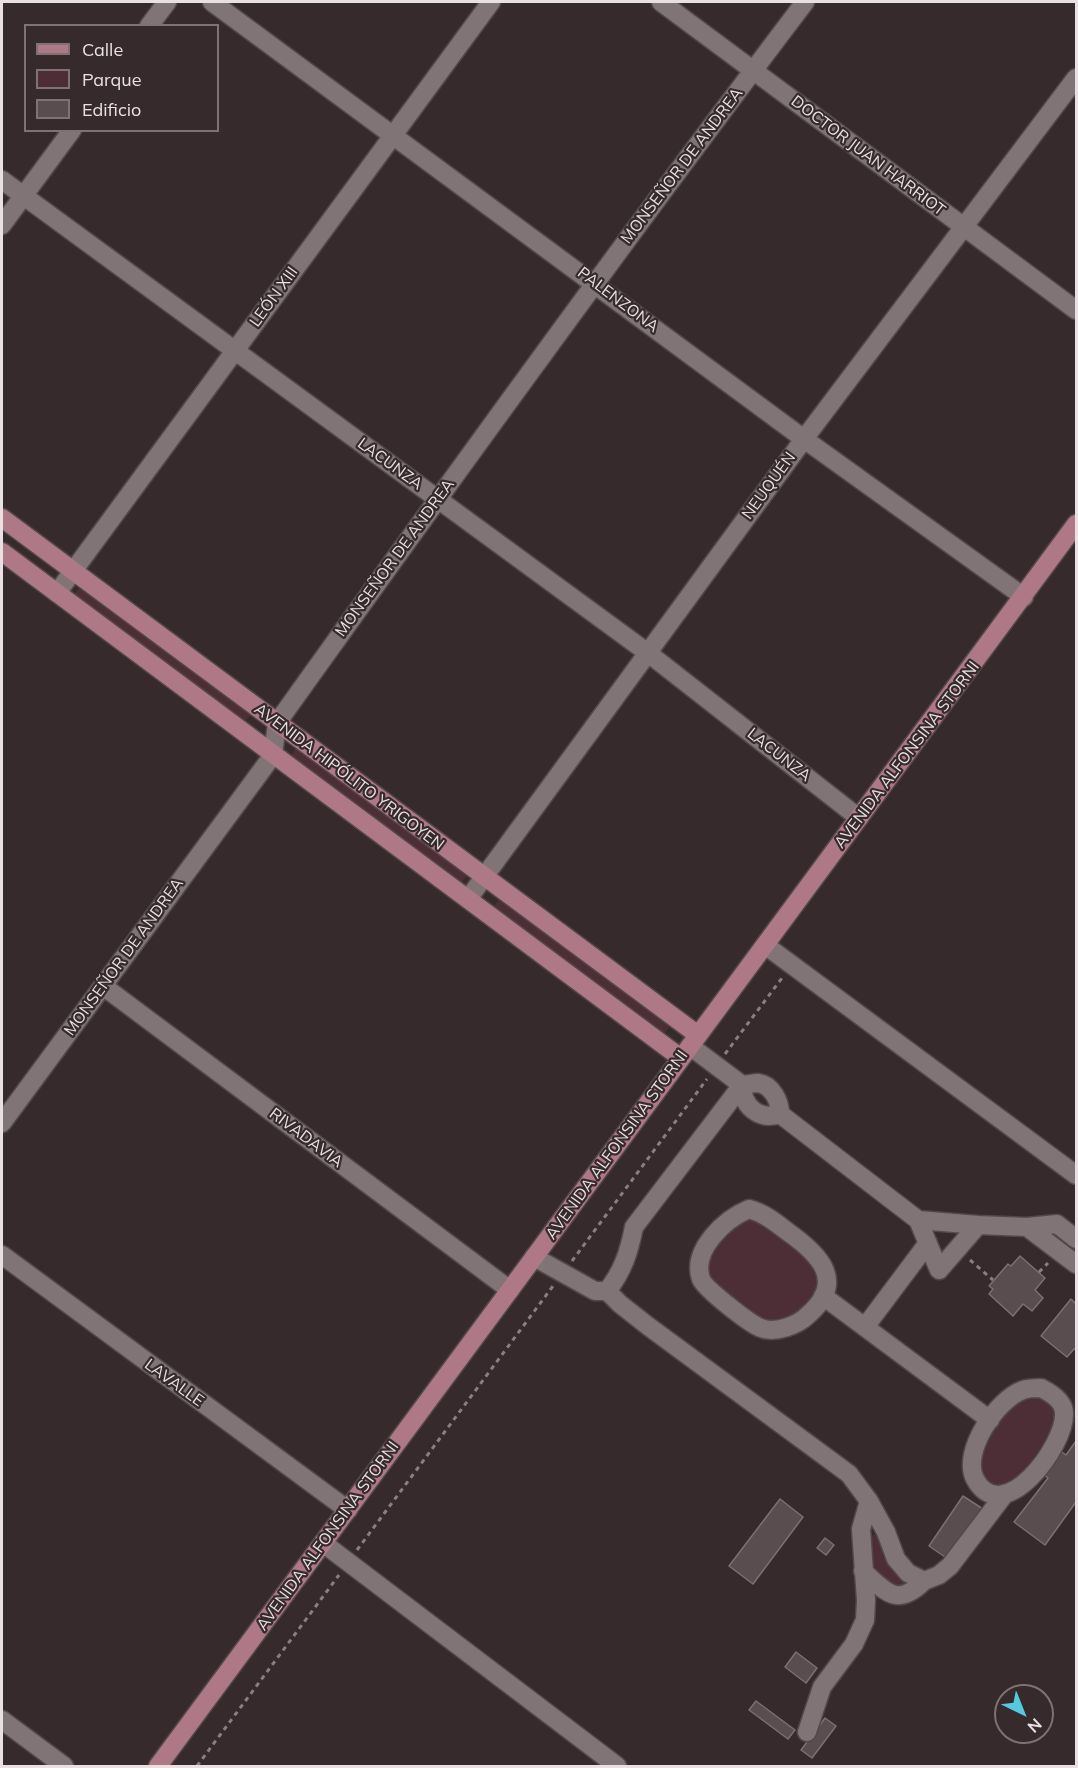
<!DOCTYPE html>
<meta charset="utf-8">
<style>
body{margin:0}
#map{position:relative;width:1078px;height:1768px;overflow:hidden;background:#362a2d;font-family:Mulish,sans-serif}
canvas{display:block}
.frame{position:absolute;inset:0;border:3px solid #e8e0e2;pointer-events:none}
.legend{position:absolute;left:24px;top:24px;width:195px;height:108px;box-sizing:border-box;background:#362a2d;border:2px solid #7d7375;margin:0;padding:8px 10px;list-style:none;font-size:18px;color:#e8e0e2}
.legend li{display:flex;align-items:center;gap:12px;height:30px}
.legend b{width:30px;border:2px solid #7d7375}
.north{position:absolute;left:994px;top:1684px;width:60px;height:60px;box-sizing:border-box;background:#362a2d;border:2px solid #7d7375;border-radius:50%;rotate:137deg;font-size:16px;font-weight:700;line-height:24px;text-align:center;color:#e8e0e2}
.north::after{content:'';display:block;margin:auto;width:21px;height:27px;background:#55cadf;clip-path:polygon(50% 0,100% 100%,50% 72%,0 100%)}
</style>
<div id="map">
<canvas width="1078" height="1768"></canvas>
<div class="frame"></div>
<ul class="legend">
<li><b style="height:8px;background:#af7887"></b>Calle</li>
<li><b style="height:16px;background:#4d2e37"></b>Parque</li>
<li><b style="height:16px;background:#594d50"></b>Edificio</li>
</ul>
<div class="north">N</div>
</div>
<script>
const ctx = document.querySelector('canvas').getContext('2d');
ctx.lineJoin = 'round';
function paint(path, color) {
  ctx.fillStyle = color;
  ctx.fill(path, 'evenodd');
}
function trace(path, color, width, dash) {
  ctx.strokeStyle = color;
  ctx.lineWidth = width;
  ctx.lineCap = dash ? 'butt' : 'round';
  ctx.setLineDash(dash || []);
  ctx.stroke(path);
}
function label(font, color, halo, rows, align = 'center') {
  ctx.font = font + ' Mulish,sans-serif';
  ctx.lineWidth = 4.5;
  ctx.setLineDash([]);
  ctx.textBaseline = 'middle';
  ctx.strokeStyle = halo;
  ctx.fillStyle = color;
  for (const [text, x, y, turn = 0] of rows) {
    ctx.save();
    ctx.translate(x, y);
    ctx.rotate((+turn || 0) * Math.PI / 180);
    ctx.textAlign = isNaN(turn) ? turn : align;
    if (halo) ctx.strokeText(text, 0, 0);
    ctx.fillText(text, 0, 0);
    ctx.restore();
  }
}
paint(new Path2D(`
 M80 587 252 713 245 722 73 597Z
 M297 747 469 873 462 882 290 757Z
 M500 898 672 1023 665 1033 493 908Z
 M753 1217 806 1251 822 1284 807 1311 770 1326 708 1281V1254L732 1226Z
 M1034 1392 1057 1409 1051 1441 1022 1479 998 1489 979 1476 984 1439 1012 1402Z
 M873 1535H877C882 1542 881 1551 885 1559 890 1569 901 1576 909 1584L894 1592 868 1563 869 1540Z`), '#4d2e37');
const building = new Path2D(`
 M1020 1256 1045 1278 1035 1290 1043 1298 1032 1311 1023 1304 1013 1316 989 1294 993 1289 989 1286 1008 1264 1011 1266Z
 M1071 1299 1076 1304V1350L1074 1349 1067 1357 1041 1336Z
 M1076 1441V1502L1045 1545 1014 1522 1048 1478 1039 1471 1056 1448 1066 1455Z
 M963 1496 983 1509 948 1559 929 1546Z
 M780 1499 803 1517 753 1584 729 1566Z
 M825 1538 834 1545 826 1555 817 1548Z
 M796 1652 817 1668 806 1683 785 1667Z
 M756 1701 795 1730 788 1739 749 1710Z
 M825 1718 836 1726 812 1758 801 1750Z`);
paint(building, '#594d50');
trace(building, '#7d6f72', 1.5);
const minor = new Path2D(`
 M212 2 804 439 1024 597
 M661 2 1076 310
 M149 26 167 2
 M2 180 648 653 859 818
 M2 225 72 130
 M57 593 491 2
 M468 899 804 439 1076 78
 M765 945 1076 1175
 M103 986 510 1290
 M690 1046 742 1085C746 1085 753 1083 758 1083 772 1085 780 1101 780 1114 759 1121 742 1106 742 1085
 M780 1114 918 1220 939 1270 978 1225 918 1220
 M2 1123 273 755 277 723C450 481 625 239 805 2
 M749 1209C764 1213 775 1222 788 1232 819 1254 847 1281 808 1315 798 1325 775 1334 761 1328 750 1324 705 1289 701 1279 691 1250 725 1219 749 1209Z
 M978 1225 1027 1227 1057 1224 1076 1239
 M1027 1227 1076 1264
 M2 1255 348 1510
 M534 1257 595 1291H607C623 1271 629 1252 634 1227L742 1085
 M607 1291 620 1304 648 1326 849 1474 869 1501 886 1532 896 1559 908 1573 924 1581 939 1575 950 1566 1004 1495
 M823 1296 990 1420
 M865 1327 928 1243
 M1041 1388C1051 1393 1064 1401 1064 1413 1066 1445 1003 1530 975 1479 961 1452 997 1399 1023 1390 1028 1388 1035 1388 1041 1388Z
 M323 1543 617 1766
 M863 1571C886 1592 897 1608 924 1581
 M2 1720 64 1766
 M807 1732 822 1687 854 1644 865 1620 866 1600 861 1529 869 1501`);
const major = new Path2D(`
 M2 518 698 1035
 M2 552 681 1058
 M158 1766 1076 524`);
trace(minor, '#52484a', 21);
trace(major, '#52484a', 21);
trace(new Path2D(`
 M725 1054 782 978
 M970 1260 993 1280
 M572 1261 707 1079
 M1039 1272 1048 1263
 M357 1550 553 1286
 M197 1766 339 1575`), '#897f82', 3, [4.5, 4.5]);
trace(minor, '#817477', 18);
trace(major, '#af7887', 18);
label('16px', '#e8e0e2', '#362a2d', [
 ["DOCTOR JUAN HARRIOT",868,156,37],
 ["MONSEÑOR DE ANDREA",682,166,-53],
 ["LEÓN XIII",274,297,-54],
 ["PALENZONA",618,300,37],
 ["LACUNZA",390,464,36],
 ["NEUQUÉN",769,486,-54],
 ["MONSEÑOR DE ANDREA",395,558,-54],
 ["LACUNZA",779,755,38],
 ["AVENIDA ALFONSINA STORNI",907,755,-53],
 ["AVENIDA HIPÓLITO YRIGOYEN",349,777,37],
 ["MONSEÑOR DE ANDREA",124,957,-54],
 ["RIVADAVIA",306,1138,37],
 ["AVENIDA ALFONSINA STORNI",617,1145,-54],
 ["LAVALLE",174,1383,36],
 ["AVENIDA ALFONSINA STORNI",328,1536,-54]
]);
</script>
